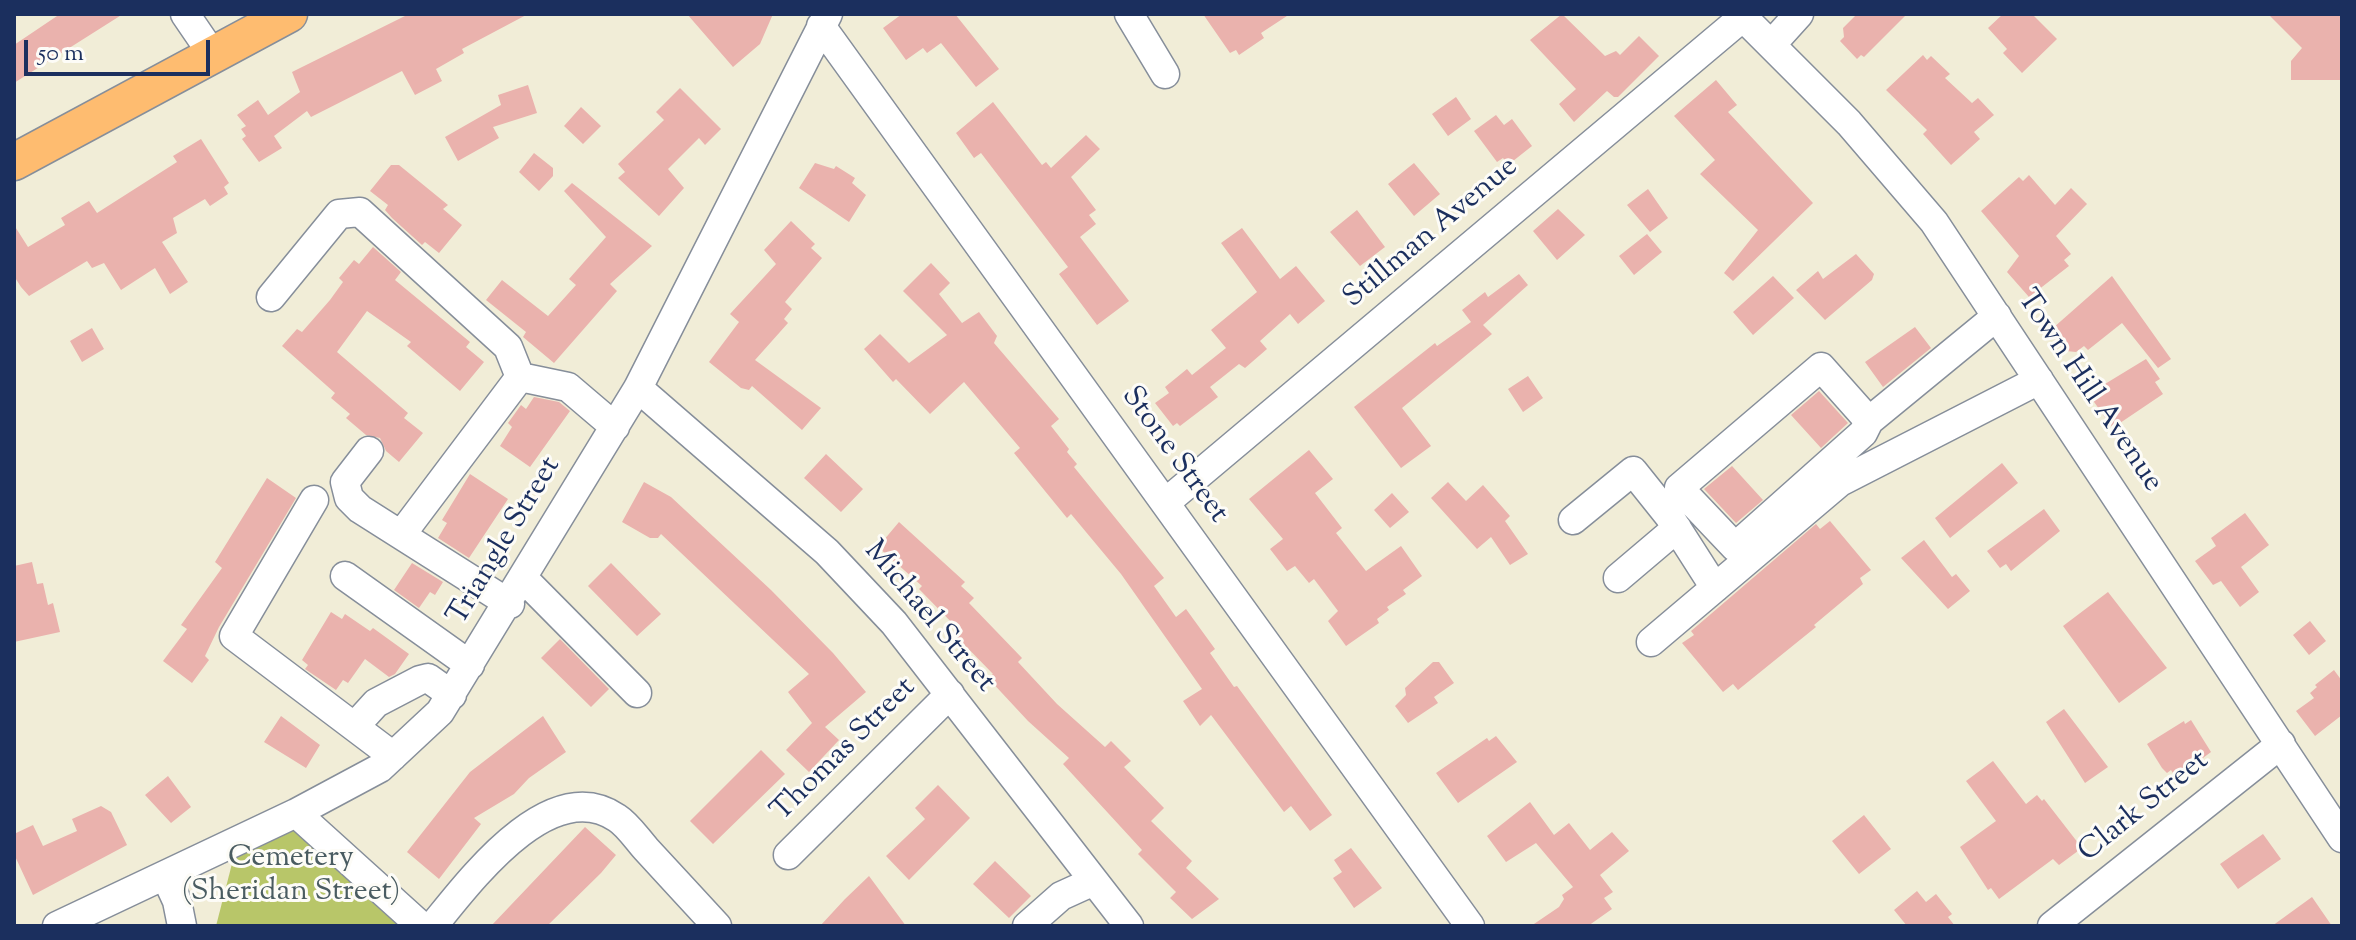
<!DOCTYPE html>
<style>
body{margin:0}
#map{position:relative;width:2356px;height:940px;overflow:hidden;background:#f1edd7;font-family:"Sorts Mill Goudy",serif}
canvas{display:block}
.frame{position:absolute;inset:0;border:16px solid #1b2f5e;pointer-events:none}
.scale{position:absolute;left:24px;top:40px;width:186px;height:36px;box-sizing:border-box;border:4px solid #1b2f5e;border-top:0;padding-left:10px;font-size:24px;line-height:28px;white-space:nowrap;color:#1b2f5e;-webkit-text-stroke:6px #fdfcf7;paint-order:stroke}
</style>
<div id="map">
<canvas width="2356" height="940"></canvas>
<div class="frame"></div>
<div class="scale">50 m</div>
</div>
<script>
const ctx = document.querySelector('canvas').getContext('2d');
ctx.lineJoin = 'round';
function paint(path, color) {
  ctx.fillStyle = color;
  ctx.fill(path, 'evenodd');
}
function trace(path, color, width, dash) {
  ctx.strokeStyle = color;
  ctx.lineWidth = width;
  ctx.lineCap = dash ? 'butt' : 'round';
  ctx.setLineDash(dash || []);
  ctx.stroke(path);
}
function label(font, color, halo, rows, align = 'center') {
  ctx.font = font + ' "Sorts Mill Goudy",serif';
  ctx.lineWidth = 6;
  ctx.setLineDash([]);
  ctx.textBaseline = 'middle';
  ctx.strokeStyle = halo;
  ctx.fillStyle = color;
  for (const [text, x, y, turn = 0] of rows) {
    ctx.save();
    ctx.translate(x, y);
    ctx.rotate((+turn || 0) * Math.PI / 180);
    ctx.textAlign = isNaN(turn) ? turn : align;
    if (halo) ctx.strokeText(text, 0, 0);
    ctx.fillText(text, 0, 0);
    ctx.restore();
  }
}
paint(new Path2D(`
 M302 818 408 926H216L235 852Z`), '#b8c669');
paint(new Path2D(`
 M60 14H123L14 83V45Z
 M409 14H528L462 49 464 53 436 69 442 81 415 95 402 71 311 117 307 111 274 136 282 148 259 162 242 139 246 136 241 129 246 126 237 115 258 100 268 115 300 92 292 72Z
 M687 14H773L760 44 733 67Z
 M902 14H955L999 69 976 87 941 43 927 53 923 48 906 60 883 28Z
 M1203 14H1290L1261 33 1264 38 1239 55 1236 50 1230 53Z
 M1562 14 1605 56 1616 51 1620 55 1639 36 1659 56 1618 97H1614L1607 91 1574 122 1559 104 1576 89 1530 40Z
 M1857 14H1907L1864 57 1861 55 1857 59 1840 41 1844 37 1843 28Z
 M2003 14H2032L2057 39 2022 73 2003 53 2007 49 1988 28Z
 M2268 14H2342V80H2291V61L2302 48Z
 M1923 55 1927 60 1931 56 1950 74 1945 78 1972 103 1978 98 1994 115 1974 132 1980 139 1951 165 1923 134 1927 130 1886 90Z
 M1716 80 1737 105 1728 112 1813 203 1733 281 1724 273 1758 230 1700 174 1715 160 1674 116Z
 M528 85 537 113 493 127 499 138 458 161 445 137 501 105 498 95Z
 M680 88 721 129 705 145 699 138 668 169 684 188 659 216 618 178 625 172 618 164 664 120 656 112Z
 M1456 97 1471 119 1448 136 1432 114Z
 M993 102 1042 165 1046 162 1051 168 1086 135 1100 149 1071 177 1096 210 1089 215 1096 224 1080 237 1129 301 1097 325 1059 274 1068 267 981 153 974 158 956 133Z
 M581 107 601 126 583 144 564 126Z
 M1496 115 1504 125 1512 119 1532 146 1508 165 1503 158 1497 162 1474 131Z
 M201 139 229 183 224 187 228 194 210 206 205 199 173 218 177 233 162 242 188 282 170 294 155 268 121 290 104 263 92 268 87 261 29 296 21 287 14 276V225L28 247 65 225 61 218 89 201 97 213 177 162 173 156Z
 M534 153 553 168V176L539 191 519 172Z
 M815 163 834 169 836 166 855 178 852 183 866 195 849 222 799 188Z
 M1414 163 1440 194 1414 216 1388 184Z
 M391 165H399L448 205 443 209 462 225 439 253 425 242 422 245 392 218 385 210 388 205 370 191Z
 M2029 175 2055 205 2071 188 2087 204 2056 236 2071 254 2064 260 2069 266 2029 297 2007 272 2019 256 1981 211 2019 177 2023 181Z
 M572 183 652 246 610 284 617 291 554 363 523 337 526 332 486 300 502 280 548 316 576 285 569 279 606 237 564 191Z
 M1648 189 1668 218 1650 232 1627 205Z
 M1558 209 1585 235 1557 260 1533 231Z
 M1357 210 1385 247 1360 266 1330 232Z
 M791 221 815 244 811 248 822 258 785 302 792 309 784 319 788 323 755 360 821 408 802 430 752 386 749 390 741 388 709 362 739 322 730 314 776 264 764 250Z
 M1242 228 1280 279 1296 266 1325 301 1298 324 1290 314 1260 341 1267 349 1245 368 1239 364 1210 387 1218 397 1180 426 1177 423 1173 426 1155 403 1169 393 1165 387 1187 369 1192 375 1226 348 1211 330 1257 292 1221 243Z
 M1647 234 1662 252 1634 275 1619 256Z
 M373 247 401 272 395 280 470 342 466 347 484 362 460 391 407 346 411 342 367 311 337 352 408 413 404 418 423 433 399 462 386 451 380 438 366 435 346 418 350 414 331 398 335 393 282 346 297 329 302 332 330 300 343 282 339 278 354 260 359 264Z
 M1856 254 1874 274 1872 280 1825 320 1796 290 1818 271 1823 279Z
 M931 263 950 283 939 294 962 323 979 312 997 336 994 343 1059 419 1051 426 1069 449 1067 452 1077 464 1074 467 1164 578 1154 586 1176 617 1186 609 1215 649 1210 653 1234 687 1237 686 1332 815 1310 831 1291 806 1284 812 1211 715 1200 726 1183 701 1202 689 1121 574 1071 514 1067 518 1014 453 1020 448 964 382 930 414 896 379 893 382 864 349 880 334 909 363 947 335 903 291Z
 M1519 274 1528 285 1483 325 1492 334 1402 408 1431 446 1401 468 1354 407 1435 343 1437 346 1471 322 1462 310 1485 292 1488 297Z
 M1773 276 1794 298 1753 335 1733 312Z
 M2112 276 2171 359 2158 368 2122 323 2088 350 2084 346 2076 352 2066 351 2053 334 2056 332 2053 328Z
 M1915 327 1931 348 1883 387 1865 362Z
 M92 328 104 349 82 362 70 341Z
 M2146 359 2160 379 2155 382 2163 394 2120 423 2119 420 2111 426 2092 399 2100 392V387Z
 M1528 376 1543 398 1523 412 1508 389Z
 M1819 391 1848 423 1821 448 1791 415Z
 M534 397 559 402 570 411 530 467 500 446 512 427 508 423 521 405 526 409Z
 M1309 450 1333 479 1315 493 1342 528 1336 533 1366 571 1401 546 1422 576 1403 590 1406 594 1387 607 1389 610 1377 619 1379 623 1346 646 1328 621 1338 611 1314 579 1309 583 1295 566 1287 571 1270 549 1283 539 1249 499Z
 M826 454 863 489 841 512 804 478Z
 M2002 463 2018 483 1950 538 1935 518Z
 M1732 466 1763 500 1736 523 1704 489Z
 M470 474 508 499 469 558 438 538 447 523 442 520Z
 M267 478 296 498 219 627 205 656 209 660 192 683 163 661 187 629 181 625 222 568 215 562Z
 M644 482 671 497 771 590 833 653 866 692 825 727 839 740 809 772 786 750 812 723 788 692 809 674 661 534 658 538H650L622 522Z
 M1448 482 1466 501 1483 485 1510 516 1505 521 1528 554 1510 565 1491 537 1477 549 1431 498Z
 M1392 493 1409 512 1390 528 1374 510Z
 M2044 509 2060 531 2011 571 2006 564 2000 568 1987 551Z
 M2245 513 2269 545 2241 567 2259 592 2240 607 2221 581 2213 585 2195 561 2216 546 2211 538Z
 M1830 521 1871 570 1860 578 1863 584 1814 625 1816 627 1738 690 1733 684 1723 692 1682 643 1694 635 1691 631 1816 524 1820 529Z
 M899 522 965 582 961 586 974 598 969 603 1022 658 1018 662 1057 704 1105 747 1111 741 1131 761 1124 767 1164 808 1151 821 1192 861 1186 868 1219 899 1192 919 1170 898 1176 892 1138 854 1142 850 1063 764 1069 758 1028 721 988 678 993 674 953 633 958 629 919 589 922 586 878 547Z
 M1924 540 1952 577 1956 574 1970 591 1948 609 1901 558Z
 M32 562 37 584 43 583 48 605 53 603 60 632 14 642V566Z
 M412 563 443 582 435 595 430 592 419 608 394 590Z
 M611 563 661 614 637 636 588 586Z
 M2108 592 2167 668 2119 703 2063 626Z
 M331 612 342 619 345 614 370 631 373 628 409 654 395 674 389 677 365 659 348 683 343 680 336 690 305 669 308 665 302 660Z
 M2310 621 2326 641 2309 655 2293 635Z
 M560 639 609 689 591 707 541 658Z
 M1433 662H1439L1454 683 1434 697 1438 703 1408 723 1395 706 1406 695 1405 688Z
 M2334 670 2342 681V715L2315 736 2296 711 2314 698 2310 693 2317 687 2315 685Z
 M2064 709 2108 767 2085 783 2046 722Z
 M281 716 320 745 306 768 264 742Z
 M543 716 566 752 529 778 514 794 474 818 481 824 439 879 407 852 470 772Z
 M2191 720 2211 752 2176 778 2171 770 2167 773 2162 768 2147 744 2184 721 2185 724Z
 M1496 736 1517 762 1458 803 1436 773 1487 738 1489 741Z
 M761 750 785 774 713 844 690 821Z
 M1993 761 2026 804 2037 795 2042 801 2044 799 2082 848 2059 865 2053 859 1999 899 1991 888 1988 890 1960 847 1996 821 1966 781Z
 M168 776 191 807 171 823 145 795Z
 M938 785 970 818 909 880 886 856 925 819 915 808Z
 M1530 802 1554 835 1569 823 1590 850 1612 832 1629 851 1600 875 1613 892 1604 898 1612 909 1588 926H1531L1559 907 1564 899 1562 895 1573 887 1536 843 1506 862 1487 836Z
 M101 806 111 812 127 845 33 895 14 854V834L33 825 43 846 77 831 72 819Z
 M1864 815 1891 849 1859 874 1832 841Z
 M585 827 616 855 601 873 547 926H491Z
 M2263 834 2281 859 2238 889 2220 864Z
 M1351 848 1382 888 1354 908 1333 878 1342 872 1334 860Z
 M995 861 1031 896 1009 918 973 884Z
 M869 876 906 926H820L845 899Z
 M1917 891 1926 902 1936 894 1952 914 1948 917 1955 926H1907L1894 910Z
 M2312 897 2332 926H2272Z`), '#eab2ad');
const minor = new Path2D(`
 M185 14 213 55
 M1129 14 1165 74
 M1740 14 1849 123 1934 222 2342 838
 M821 26 1470 926
 M1771 45 1799 14
 M271 297 339 214 360 212 508 347 520 377
 M638 388 827 552 894 623 1129 926
 M1869 421 1863 433 1735 547 1679 488 1821 367 1869 421 1997 316
 M369 451 345 482 349 498 360 509 401 535
 M314 500 234 636 393 756
 M1165 503 1743 17
 M1573 520 1633 471 1669 516 1715 588
 M345 576 470 665
 M1618 578 1677 528
 M524 579 637 693
 M510 604 401 535 520 377 568 387 615 427
 M1651 642 1840 482 2039 380
 M355 726 376 703 420 680 428 678 452 695
 M296 813 421 926
 M788 855 950 694
 M165 875 177 901 182 926
 M57 926 296 813 380 768 440 712 638 388 828 14
 M433 926C469 882 550 772 617 818 628 825 637 839 646 849 670 875 693 900 717 926
 M1027 926 1061 896 1094 881
 M2052 926 2281 744`);
const major = new Path2D(`
 M14 162 289 14`);
trace(minor, '#868e9a', 31);
trace(major, '#868e9a', 39);
trace(minor, '#fff', 28);
trace(major, '#febc70', 36);
label('30px', '#1b2f5e', '#fdfcf7', [
 ["Stillman Avenue",1432,234,-40],
 ["Town Hill Avenue",2088,392,56],
 ["Stone Street",1173,456,54],
 ["Triangle Street",506,542,-59],
 ["Michael Street",928,618,50],
 ["Thomas Street",845,751,-45],
 ["Clark Street",2145,808,-39]
]);
label('30px', '#4a5c61', '#fdfcf7', [
 ["Cemetery",291,860],
 ["(Sheridan Street)",291,894]
]);
</script>
